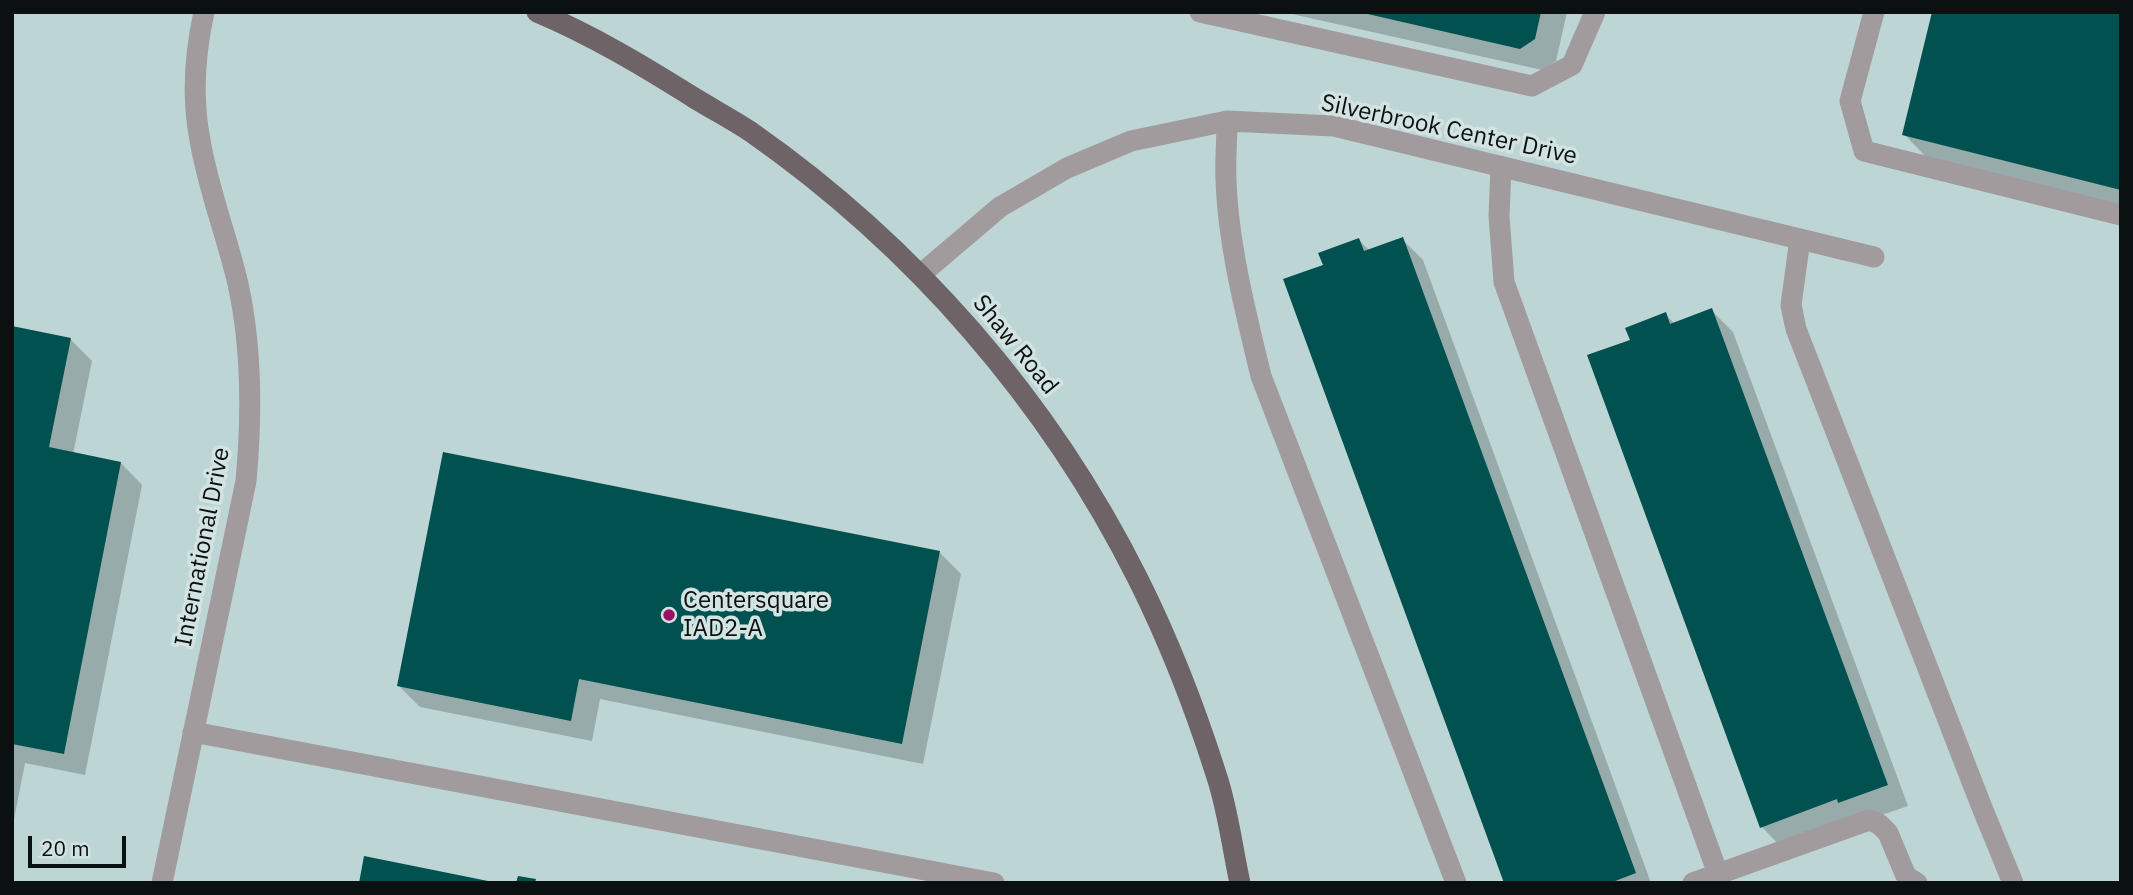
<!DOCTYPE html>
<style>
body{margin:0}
#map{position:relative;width:2133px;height:895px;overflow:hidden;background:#d2e3e2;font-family:"IBM Plex Sans",sans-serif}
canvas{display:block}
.frame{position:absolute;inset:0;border:14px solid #0b1111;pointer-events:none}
.scale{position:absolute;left:28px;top:836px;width:98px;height:32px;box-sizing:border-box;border:4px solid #0b1111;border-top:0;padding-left:9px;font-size:21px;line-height:24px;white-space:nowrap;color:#0b1111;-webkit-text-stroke:5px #d2e3e2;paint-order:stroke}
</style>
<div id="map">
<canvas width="2133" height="895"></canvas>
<div class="frame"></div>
<div class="scale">20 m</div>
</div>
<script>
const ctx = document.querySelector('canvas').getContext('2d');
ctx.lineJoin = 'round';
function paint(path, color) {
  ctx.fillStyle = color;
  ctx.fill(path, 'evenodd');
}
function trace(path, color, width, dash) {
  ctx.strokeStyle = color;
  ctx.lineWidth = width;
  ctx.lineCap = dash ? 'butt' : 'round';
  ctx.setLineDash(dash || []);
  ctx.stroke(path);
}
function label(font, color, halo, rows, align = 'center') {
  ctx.font = font + ' "IBM Plex Sans",sans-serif';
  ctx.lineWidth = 7;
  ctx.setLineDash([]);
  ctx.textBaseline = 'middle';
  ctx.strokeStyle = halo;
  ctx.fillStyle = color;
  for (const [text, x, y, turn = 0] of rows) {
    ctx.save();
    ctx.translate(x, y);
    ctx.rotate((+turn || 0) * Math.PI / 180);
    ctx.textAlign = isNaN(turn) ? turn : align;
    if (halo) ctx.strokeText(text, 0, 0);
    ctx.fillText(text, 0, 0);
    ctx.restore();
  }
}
paint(new Path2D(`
 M12 12H2121V883H12Z`), '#bdd6d5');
paint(new Path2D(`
 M1283 12H1567L1556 61 1542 70Z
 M2121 12V205L1925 156 1904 134Z
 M1402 239 1423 260 1651 883H1505L1325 266 1359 240 1370 251Z
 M1712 311 1733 332 1908 806 1783 849 1762 827 1589 357 1632 341 1665 314 1675 324Z
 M12 328 70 339 92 361 73 454 121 463 142 485 85 775 25 763 12 830Z
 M939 552 961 574 923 764 600 699 592 741 420 707 398 685Z`), '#0003');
paint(new Path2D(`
 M1359 12H1541L1535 39 1520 49Z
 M1932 12H2121V190L1902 135Z
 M1403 237 1636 873 1610 883H1504L1283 279 1323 265 1318 253 1359 238 1364 251Z
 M1712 308 1888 785 1838 803 1837 799 1760 828 1587 355 1630 340 1625 328 1666 312 1670 324Z
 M12 326 71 338 49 447 121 462 64 754 12 744Z
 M443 452 940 551 902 744 579 679 571 721 397 686Z
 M364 856 493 882V883H359Z
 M518 876 536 879 535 883H516Z`), '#005150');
trace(new Path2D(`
 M1200 12 1532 86 1572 65 1595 12
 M1874 12 1850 101 1864 151 2121 215
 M1227 121C1227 141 1225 161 1226 180 1228 244 1246 314 1261 376L1456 883
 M1501 167 1499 216 1504 282 1718 874
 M1800 239 1791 305 1796 329 1981 805 2013 883
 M920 275 1000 207 1067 168 1131 141 1227 121 1334 126 1874 257
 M193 732 994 883
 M162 883 246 481C252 416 252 348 238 284 227 236 208 189 200 140 192 99 195 53 204 12
 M1693 883 1869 820 1879 824 1888 833 1906 876 1917 883`), '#a19b9e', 21);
trace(new Path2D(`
 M537 12C592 35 645 67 696 99 714 110 733 120 751 132 914 246 1049 401 1138 579 1169 641 1195 708 1216 774 1228 809 1232 847 1240 883`), '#6e6468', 21);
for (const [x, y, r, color] of [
 [669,615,7,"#981166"]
]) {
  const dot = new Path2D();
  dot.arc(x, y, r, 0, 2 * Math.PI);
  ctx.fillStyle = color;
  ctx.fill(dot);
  trace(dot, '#d2e3e2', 2.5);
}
label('24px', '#0b1111', '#d2e3e2', [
 ["Silverbrook Center Drive",1449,130,12],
 ["Shaw Road",1015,345,51],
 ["International Drive",203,547,-79]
]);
label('24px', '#0b1111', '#d2e3e2', [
 ["Centersquare",683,601],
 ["IAD2-A",683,629]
], 'left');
</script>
